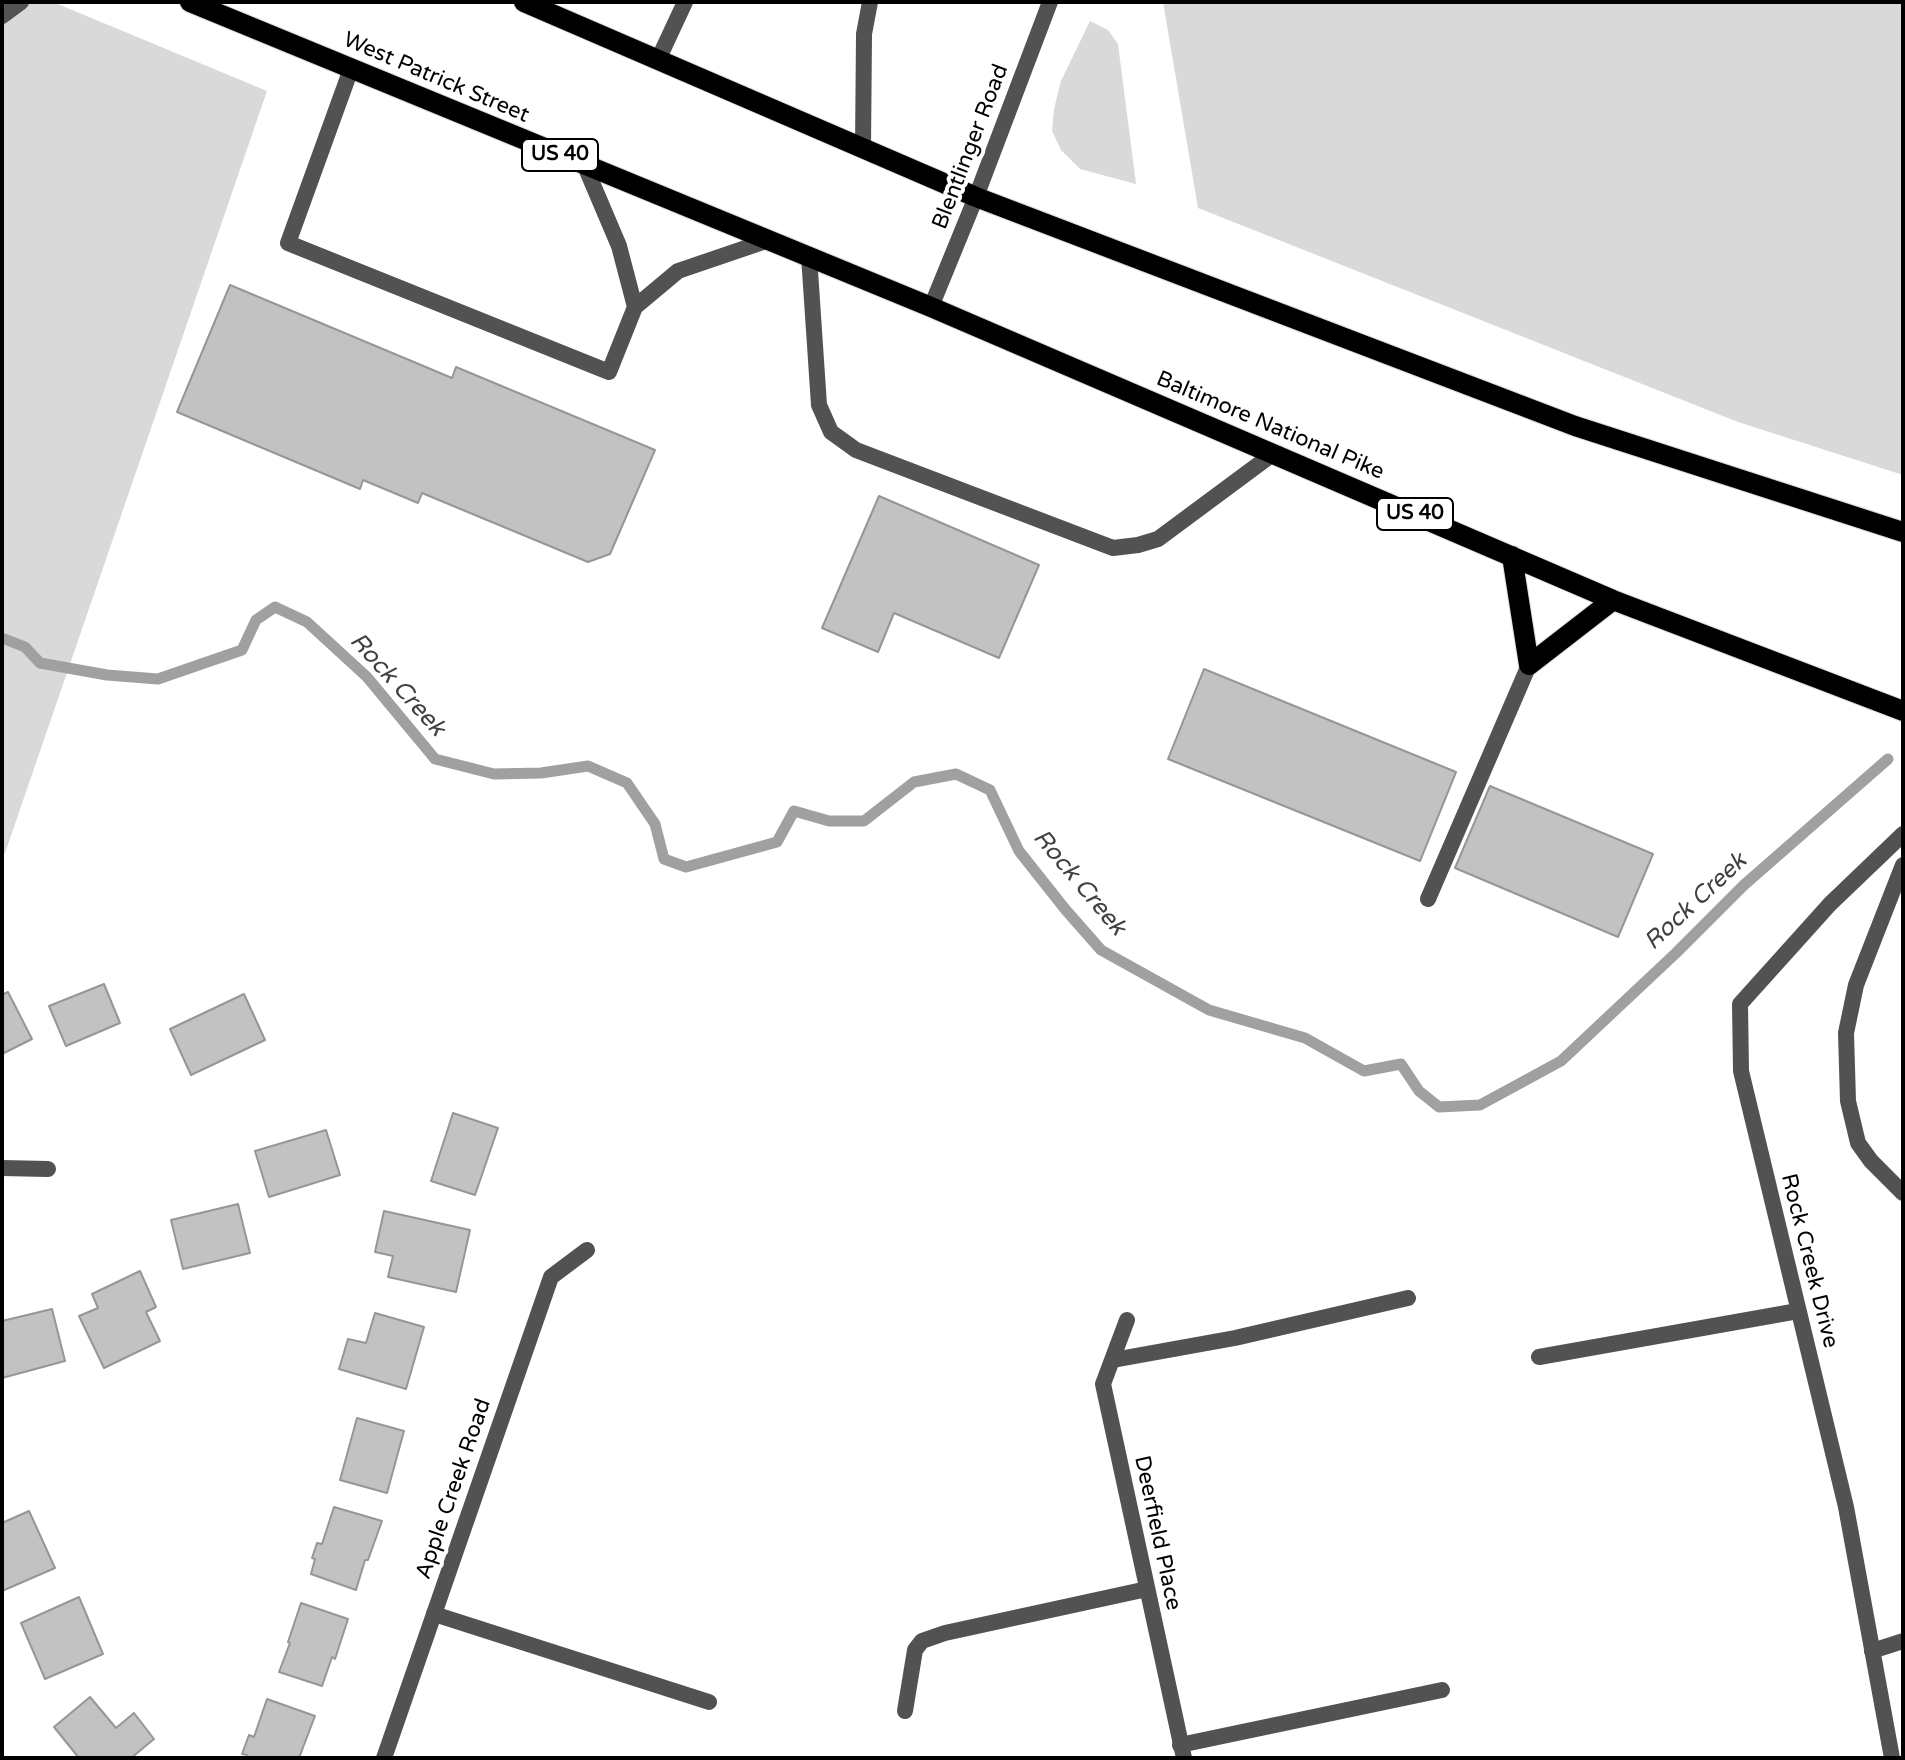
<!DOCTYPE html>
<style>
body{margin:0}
#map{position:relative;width:1905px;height:1760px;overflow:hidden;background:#fff;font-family:"Varela Round",sans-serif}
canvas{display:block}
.frame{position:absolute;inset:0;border:4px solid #000;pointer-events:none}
</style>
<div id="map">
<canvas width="1905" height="1760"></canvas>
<div class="frame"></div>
</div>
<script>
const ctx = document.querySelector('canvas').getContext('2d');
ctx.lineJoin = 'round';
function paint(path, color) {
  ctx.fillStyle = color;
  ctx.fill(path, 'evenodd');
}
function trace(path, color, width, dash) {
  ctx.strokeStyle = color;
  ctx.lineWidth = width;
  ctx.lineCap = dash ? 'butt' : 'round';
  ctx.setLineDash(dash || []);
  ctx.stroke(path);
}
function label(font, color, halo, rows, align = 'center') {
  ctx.font = font + ' "Varela Round",sans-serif';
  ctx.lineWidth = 8;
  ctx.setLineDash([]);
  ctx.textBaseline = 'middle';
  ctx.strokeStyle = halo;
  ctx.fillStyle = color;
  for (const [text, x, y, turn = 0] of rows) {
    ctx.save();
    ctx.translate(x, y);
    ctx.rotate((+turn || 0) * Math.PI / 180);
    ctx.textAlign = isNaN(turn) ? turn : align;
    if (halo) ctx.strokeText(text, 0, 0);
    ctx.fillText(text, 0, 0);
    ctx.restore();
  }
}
paint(new Path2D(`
 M2 2H53L267 91 5 853 2 852Z
 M1163 2H1903V475L1738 422 1198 208Z
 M1090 21 1108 30 1118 44 1136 184 1080 169 1061 150 1052 131 1054 109 1061 81Z`), '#d9d9d9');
trace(new Path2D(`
 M2 638 25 647 40 663 107 675 158 679 242 650 256 620 275 607 307 622 367 677 435 759 494 774 541 773 588 766 627 783 655 824 664 859 686 867 777 842 794 811 829 821H864L914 782 956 774 990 790 1019 851 1065 909 1101 950 1209 1010 1305 1038 1364 1071 1401 1064 1419 1091 1439 1107 1480 1105 1561 1061 1676 953 1744 885 1888 759`), '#a0a0a0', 11);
const building = new Path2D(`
 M230 285 452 378 456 367 655 450 610 554 588 562 422 493 418 503 363 480 360 489 177 412Z
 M879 496 1039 565 999 658 894 613 878 652 822 628Z
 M1204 669 1456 772 1420 861 1168 759Z
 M1490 786 1653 854 1618 937 1455 868Z
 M104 984 120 1023 66 1046 49 1006Z
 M8 992 32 1039 2 1054V995Z
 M244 994 265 1040 191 1075 170 1029Z
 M453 1113 498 1128 475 1195 431 1181Z
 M326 1130 340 1175 269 1197 255 1151Z
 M238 1204 250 1253 183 1269 171 1220Z
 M384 1211 470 1230 456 1292 388 1277 393 1256 375 1252Z
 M140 1271 156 1307 146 1312 160 1341 104 1368 79 1316 98 1308 92 1294Z
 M52 1309 65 1361 2 1378V1321Z
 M375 1313 424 1327 406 1389 339 1369 348 1339 366 1343Z
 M357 1418 404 1431 387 1493 340 1480Z
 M334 1507 382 1521 368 1560H365L356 1590 311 1574 315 1559 312 1558 317 1543 322 1544Z
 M29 1511 55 1568 2 1591V1523Z
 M79 1597 103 1654 45 1679 21 1623Z
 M301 1603 348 1619 335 1659 332 1657 322 1686 279 1672 290 1643 288 1642Z
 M90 1697 116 1728 134 1713 154 1739 131 1758H79L54 1727Z
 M267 1699 315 1716 299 1758H246L247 1755 242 1754 249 1735 254 1737Z`);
paint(building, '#c2c2c2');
trace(building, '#969696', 2);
const primary = new Path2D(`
 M190 2 931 307 1613 600 1903 711
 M524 2 976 197 1575 426 1903 532
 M1512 556 1529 665 1613 600`);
trace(primary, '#dbdbdb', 22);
trace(new Path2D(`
 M2 16 21 2
 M658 60 685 2
 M351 69 288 243 609 372 635 307 678 271 769 240
 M863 148 864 34 870 2
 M585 166 619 246 635 307
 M809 256 819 405 831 432 856 450 1113 548 1138 545 1158 539 1274 453
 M1903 865 1856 985 1846 1033 1848 1101 1858 1143 1871 1161 1903 1193
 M1428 899 1529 665
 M1539 1357 1798 1311
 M1113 1360 1235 1338 1408 1298
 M434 1614 709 1702
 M1872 1651 1903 1641
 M905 1711 915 1650 922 1641 945 1633 1147 1589
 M1180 1745 1442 1690`), '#525252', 16);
trace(new Path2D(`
 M2 1168 48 1169
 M1127 1320 1103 1384 1184 1758
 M384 1758 551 1277 587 1250
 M1892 1758 1846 1507 1741 1071 1740 1004 1830 904 1903 834`), '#525252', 16);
trace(new Path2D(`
 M931 307 976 197 1050 2`), '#525252', 16);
trace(primary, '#000', 20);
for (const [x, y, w] of [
 [560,155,76],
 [1415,514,76]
]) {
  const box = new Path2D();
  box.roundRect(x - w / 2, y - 16, w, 32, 6);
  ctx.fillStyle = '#fff';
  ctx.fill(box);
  trace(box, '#000', 2);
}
label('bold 20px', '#000', null, [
 ["US 40",560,155],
 ["US 40",1415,514]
]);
label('22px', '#000', '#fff', [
 ["West Patrick Street",436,78,23],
 ["Blentlinger Road",971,147,-69],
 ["Baltimore National Pike",1270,426,23],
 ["Rock Creek Drive",1809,1261,76],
 ["Apple Creek Road",454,1489,-71],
 ["Deerfield Place",1157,1533,78]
]);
label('italic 24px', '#414141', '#fff', [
 ["Rock Creek",397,685,48],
 ["Rock Creek",1079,883,50],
 ["Rock Creek",1696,902,-43]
]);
</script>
